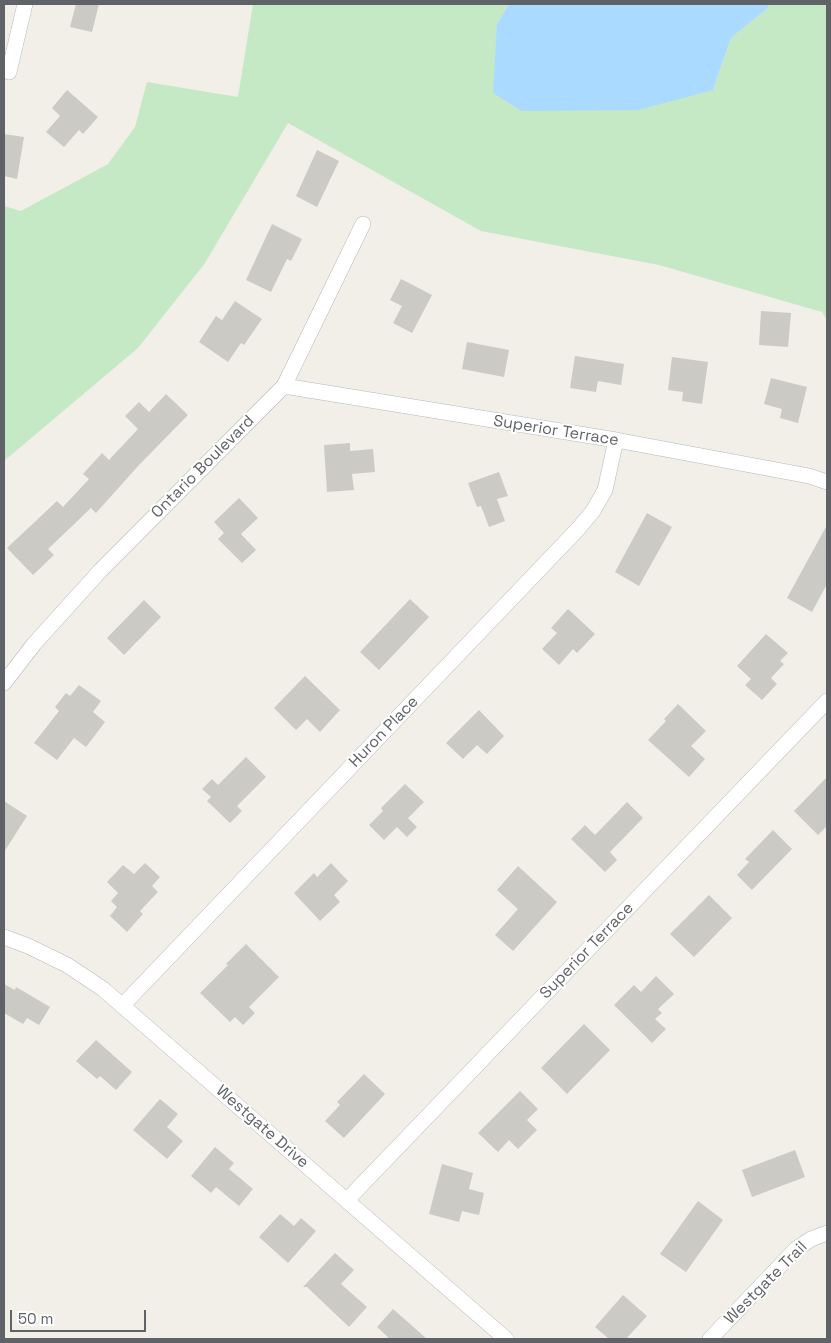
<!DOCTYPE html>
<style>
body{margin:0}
#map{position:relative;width:831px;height:1343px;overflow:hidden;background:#f1efe8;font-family:"Space Grotesk",sans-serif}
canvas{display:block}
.frame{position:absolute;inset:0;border:5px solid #5f6368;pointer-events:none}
.scale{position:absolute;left:10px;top:1310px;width:136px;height:22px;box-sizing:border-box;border:2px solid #5f6368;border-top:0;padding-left:6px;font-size:15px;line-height:18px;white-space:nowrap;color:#5f6368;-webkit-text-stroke:4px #fff;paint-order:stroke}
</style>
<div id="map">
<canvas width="831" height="1343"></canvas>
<div class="frame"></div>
<div class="scale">50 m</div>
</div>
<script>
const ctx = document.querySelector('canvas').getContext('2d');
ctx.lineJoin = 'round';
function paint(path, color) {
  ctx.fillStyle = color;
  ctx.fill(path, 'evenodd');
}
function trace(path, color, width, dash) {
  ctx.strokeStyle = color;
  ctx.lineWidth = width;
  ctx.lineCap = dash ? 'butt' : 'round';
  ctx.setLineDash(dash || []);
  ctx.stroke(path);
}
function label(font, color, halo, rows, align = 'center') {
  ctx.font = font + ' "Space Grotesk",sans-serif';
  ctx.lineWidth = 4;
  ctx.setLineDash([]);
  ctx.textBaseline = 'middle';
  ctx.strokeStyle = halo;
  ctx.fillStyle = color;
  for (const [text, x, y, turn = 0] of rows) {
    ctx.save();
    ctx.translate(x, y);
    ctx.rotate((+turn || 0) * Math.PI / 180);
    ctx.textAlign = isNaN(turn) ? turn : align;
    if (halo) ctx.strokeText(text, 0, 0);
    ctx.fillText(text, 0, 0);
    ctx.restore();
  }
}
paint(new Path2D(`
 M253 4H509L497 24 713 90 731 38 768 8V4H827V320L822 312 659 265 481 231 288 123 205 263 138 348 4 461V206L21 211 108 164 135 127 147 82 238 97Z`), '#c5e8c5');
paint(new Path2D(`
 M509 4H768V8L731 38 713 90 638 110 522 111 493 93 497 24Z`), '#aadaff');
paint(new Path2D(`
 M76 4H99L92 32 70 27Z
 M67 90 98 117 83 134 79 130 64 147 46 132 60 116 52 108Z
 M4 134 24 137 17 179 4 176Z
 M317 150 339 161 317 207 296 196Z
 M272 224 302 239 291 261 287 259 271 292 246 280Z
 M401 279 432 295 412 333 393 323 402 306 390 300Z
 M235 301 262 319 244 345 241 343 228 362 199 342 216 316 222 320Z
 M761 311 791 313 788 347 759 345Z
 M467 342 509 350 504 377 462 369Z
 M575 356 624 364 621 385 598 381 596 392 570 388Z
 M672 357 708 362 702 404 682 401 683 392 668 390Z
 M771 378 807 387 798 423 780 418 782 409 764 404Z
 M166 394 188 415 139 465 96 513 91 508 48 549 54 555 33 575 7 548 57 501 63 507 89 479 83 474 102 453 109 460 138 429 125 416 139 402 149 412Z
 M350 443V451L373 449 375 472 352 474 354 490 327 492 324 445Z
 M499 472 508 496 497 499 505 521 489 527 481 506 477 507 468 483Z
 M239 498 258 518 241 534 256 550 242 563 218 539 224 533 214 522Z
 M647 513 672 527 639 586 615 572Z
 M827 525V584L812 612 787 598Z
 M410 599 429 617 379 670 360 652Z
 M144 600 161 617 124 655 107 638Z
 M568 609 595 634 577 653 573 649 559 665 542 649 557 633 551 628Z
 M766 634 788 653 780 661 784 664 771 678 777 684 762 700 745 685 751 679 737 666Z
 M305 676 340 710 320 732 307 719 296 730 274 708Z
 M79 685 101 701 93 712 105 722 86 747 74 738 57 760 34 743 59 711 55 707 66 693 70 696Z
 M678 704 706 731 691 746 705 759 689 777 648 740 666 721 664 719Z
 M479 710 504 736 487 754 477 745 463 759 446 743Z
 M246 757 266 777 237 806 242 811 230 823 207 801 211 797 202 789 212 779 218 785Z
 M827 777V826L818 835 794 811Z
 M405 784 424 802 408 818 417 827 407 837 397 827 384 840 369 825 383 811 381 808Z
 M4 801 27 816 4 852Z
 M627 802 643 818 610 852 617 860 605 872 571 839 585 825 595 835Z
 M773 830 792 849 752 890 737 875 749 862 745 859Z
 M145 863 160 877 152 886 158 892 140 911 143 914 127 932 110 916 117 907 111 901 118 893 107 882 123 865 134 874Z
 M331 863 348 881 334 895 340 902 320 921 294 893 314 873 317 877Z
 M518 866 557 902 513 951 495 935 518 909 497 890Z
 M709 895 732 918 694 957 670 934Z
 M246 944 279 977 249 1007 255 1013 243 1025 235 1017 230 1022 200 993 228 965 226 964Z
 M656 976 674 994 658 1009 662 1013 655 1019 666 1029 652 1043 614 1005 634 985 641 992Z
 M4 984 15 990 16 987 50 1007 39 1025 27 1018 23 1024 4 1013Z
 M584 1024 610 1050 567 1094 541 1068Z
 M96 1040 132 1072 116 1090 100 1076 97 1079 76 1061Z
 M364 1074 385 1094 344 1138 325 1121 340 1105 337 1102Z
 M520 1091 538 1109 527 1120 537 1130 518 1149 509 1140 498 1152 478 1133Z
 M160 1099 178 1114 167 1127 183 1141 167 1159 133 1130Z
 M215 1147 234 1163 229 1169 253 1189 239 1206 216 1187 211 1193 191 1176Z
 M795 1150 805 1177 752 1197 742 1170Z
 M442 1164 473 1173 469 1189 484 1193 479 1215 462 1211 459 1222 429 1214Z
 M698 1201 723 1220 686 1272 660 1254Z
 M280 1214 294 1226 301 1218 316 1231 288 1263 259 1237Z
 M335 1253 354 1270 341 1284 367 1307 349 1327 307 1287H303Z
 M623 1295 647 1316 626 1339H609L595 1327Z
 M393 1309 427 1339H390L377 1327Z`), '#cccac5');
const minor = new Path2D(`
 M9 72 25 4
 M284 386 616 440 809 476 827 482
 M4 683 34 644 100 571 284 386 363 224
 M4 937 28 946 67 965 103 989 506 1339
 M122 1006 578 529 593 511 605 490 616 440
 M347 1200 827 701
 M710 1339 796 1249 811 1239 827 1233`);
trace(minor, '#b5b8bc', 16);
trace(minor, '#fff', 15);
label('16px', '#5f6368', '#fff', [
 ["Superior Terrace",556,431,9],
 ["Ontario Boulevard",203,467,-45],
 ["Huron Place",384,732,-46],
 ["Superior Terrace",587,951,-46],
 ["Westgate Drive",262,1127,41],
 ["Westgate Trail",766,1283,-45]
]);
</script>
